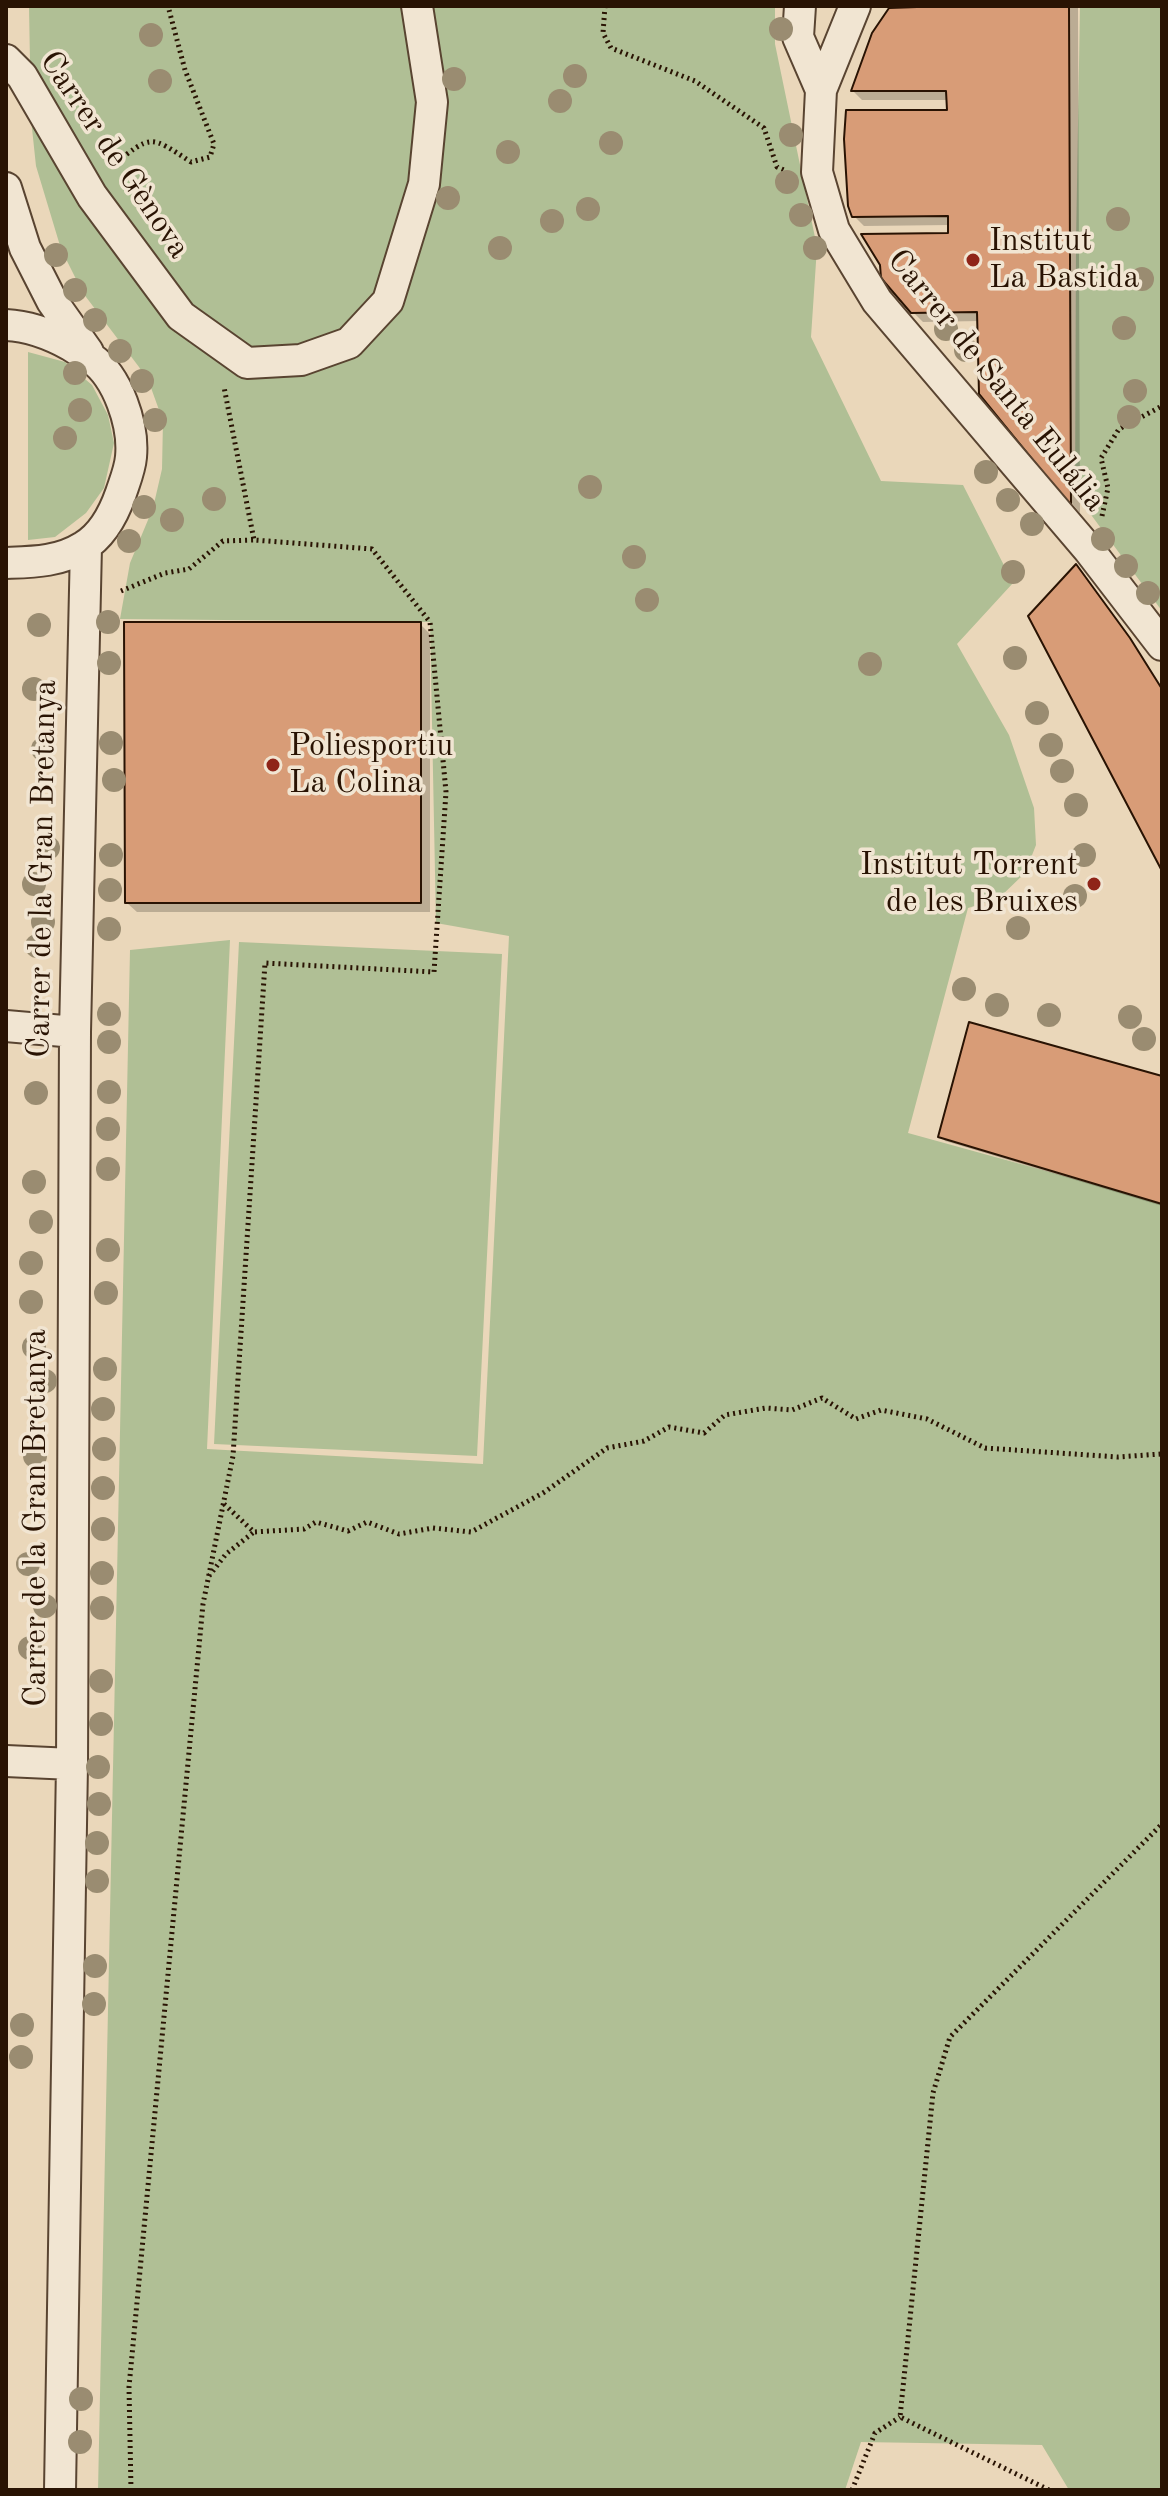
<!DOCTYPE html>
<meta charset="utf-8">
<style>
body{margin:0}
#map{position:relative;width:1168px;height:2496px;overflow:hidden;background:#ead7ba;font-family:"Old Standard TT",serif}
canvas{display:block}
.frame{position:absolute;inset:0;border:8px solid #291303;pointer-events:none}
</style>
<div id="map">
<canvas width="1168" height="2496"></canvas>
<div class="frame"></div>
</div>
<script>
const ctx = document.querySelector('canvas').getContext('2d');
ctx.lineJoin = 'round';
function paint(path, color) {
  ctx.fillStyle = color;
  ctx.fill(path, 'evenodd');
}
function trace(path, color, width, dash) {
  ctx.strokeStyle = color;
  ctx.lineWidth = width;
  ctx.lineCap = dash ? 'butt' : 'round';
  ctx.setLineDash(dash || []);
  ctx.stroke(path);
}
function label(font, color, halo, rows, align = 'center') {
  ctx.font = font + ' "Old Standard TT",serif';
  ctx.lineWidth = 7;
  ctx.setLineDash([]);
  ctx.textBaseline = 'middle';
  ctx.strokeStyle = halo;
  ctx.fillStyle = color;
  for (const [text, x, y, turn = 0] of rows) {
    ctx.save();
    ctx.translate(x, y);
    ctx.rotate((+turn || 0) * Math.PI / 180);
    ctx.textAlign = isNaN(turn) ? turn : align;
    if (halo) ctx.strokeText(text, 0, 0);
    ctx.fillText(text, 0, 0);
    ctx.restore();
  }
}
paint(new Path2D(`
 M29 6H775V44L817 247 811 337 881 481 963 485 1013 583 957 644 1009 735 1034 808 1036 845 1025 873 998 899 968 908 908 1133 1162 1203V2490H1069L1042 2445 861 2442 845 2490H98L130 950 230 940 207 1449 483 1464 509 936 436 923 430 622 120 619 130 563 153 508 162 469 163 421 150 385 139 367 83 293 61 249 36 166 31 119Z
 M1080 6H1162V611L1075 493 1076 242Z
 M28 352 65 362 92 385 108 415 114 443 104 488 86 513 55 537 28 540Z
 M239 942 502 954 477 1456 214 1444Z`), '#b0bf95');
paint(new Path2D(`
 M947 6H1078L1080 513 981 393 980 321 923 322 913 312 950 235V225L864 226 854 216 949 112 948 100H862L853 91Z
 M420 624 430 634V912H137L127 903Z
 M1162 1078V1206L945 1141 941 1137Z`), '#0003');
const building = new Path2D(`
 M945 6H1069L1071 507 979 394 977 312 911 313 881 278 880 265 861 234 948 233V216L852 217 848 206 844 139 846 110H947L946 91H851L872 33 889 8Z
 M1076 564 1130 638 1162 689V871L1028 616Z
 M124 622H421V903H125Z
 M969 1022 1162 1076V1204L938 1137Z`);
paint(building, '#d89c77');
trace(building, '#291303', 2);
const minor = new Path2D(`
 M800 6 798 37 821 90
 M855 6 821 90 817 172 834 230 877 301 1089 550 1162 645
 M6 60 22 76 92 196 181 316 247 363 301 360 349 343 388 301 424 184 432 102 417 6
 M6 188 25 248 52 301 88 352
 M6 325C29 326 50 334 70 345 77 350 84 353 91 358 118 377 134 425 131 457 130 469 125 481 121 493 114 513 102 536 83 547 59 562 33 562 6 563
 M6 1026 75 1032
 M6 1761 72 1764
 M60 2490 72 1764 75 1032 86 546`);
trace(minor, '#594431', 34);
trace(new Path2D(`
 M605 6 603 33 611 48 695 81 764 128 777 167 784 170
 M112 165C153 135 148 134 191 162L210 157 214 144 185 70 168 6
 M1102 516 1108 488 1101 458 1119 429 1162 406
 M121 591 165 573 189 569 223 541 254 540
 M224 1504 254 1532 304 1529 316 1522 348 1531 367 1522 399 1534 433 1528 471 1532 543 1493 607 1448 644 1441 669 1427 704 1433 725 1415 766 1408 792 1410 822 1398 856 1419 881 1410 927 1419 985 1448 1118 1457 1161 1454 1162 1456
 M209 1576 226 1554 254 1532
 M131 2490 129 2387 203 1604 233 1456 265 963 434 972 446 792 430 622 372 549 254 540 224 387
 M852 2490 875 2433 900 2417
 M1049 2490 900 2417 933 2093 950 2037 1162 1824`), '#291303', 5, [2, 4]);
trace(minor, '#f1e5d2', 30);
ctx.fillStyle = '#9a8c71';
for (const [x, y] of [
 [781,29],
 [151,35],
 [575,76],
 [454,79],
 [160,81],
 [560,101],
 [791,135],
 [611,143],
 [508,152],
 [787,182],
 [448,198],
 [588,209],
 [801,215],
 [1118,219],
 [552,221],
 [500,248],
 [815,248],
 [56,255],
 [1142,279],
 [75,290],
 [95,320],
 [1124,328],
 [946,329],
 [966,350],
 [120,351],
 [75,373],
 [142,381],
 [1135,391],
 [80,410],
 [1129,417],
 [155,420],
 [65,438],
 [986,472],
 [590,487],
 [214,499],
 [1008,500],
 [144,507],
 [172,520],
 [1032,524],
 [1103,539],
 [129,541],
 [634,557],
 [1126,566],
 [1013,572],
 [1148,593],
 [647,600],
 [108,622],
 [39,625],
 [1015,658],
 [109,663],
 [870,664],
 [34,689],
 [1037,713],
 [111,743],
 [1051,745],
 [43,749],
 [1062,771],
 [114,780],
 [1076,805],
 [48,848],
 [111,855],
 [1084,855],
 [34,884],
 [110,890],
 [1075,896],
 [43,922],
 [1018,928],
 [109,929],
 [37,946],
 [964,989],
 [997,1005],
 [109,1014],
 [1049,1015],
 [1130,1017],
 [1144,1039],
 [109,1042],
 [109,1092],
 [36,1093],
 [108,1129],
 [108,1169],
 [34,1182],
 [41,1222],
 [108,1250],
 [31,1263],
 [106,1293],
 [31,1302],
 [34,1347],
 [105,1369],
 [45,1381],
 [103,1409],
 [104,1449],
 [35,1456],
 [103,1488],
 [103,1529],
 [28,1564],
 [102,1573],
 [45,1606],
 [102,1608],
 [30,1648],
 [101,1681],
 [101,1724],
 [98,1767],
 [99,1804],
 [97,1843],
 [97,1881],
 [95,1966],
 [94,2004],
 [22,2025],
 [21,2057],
 [81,2399],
 [80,2442]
]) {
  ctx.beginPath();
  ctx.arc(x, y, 12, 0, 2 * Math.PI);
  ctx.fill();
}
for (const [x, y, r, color] of [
 [973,260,8,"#8f2418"],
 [273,765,8,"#8f2418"],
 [1094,884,8,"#8f2418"]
]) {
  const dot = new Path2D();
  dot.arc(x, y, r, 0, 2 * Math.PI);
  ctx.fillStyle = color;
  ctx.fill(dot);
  trace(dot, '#f1e5d2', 3);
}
label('32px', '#291303', '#f1e5d2', [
 ["Carrer de Gènova",114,155,56],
 ["Carrer de Santa Eulália",996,381,51],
 ["Carrer de la Gran Bretanya",43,869,-89],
 ["Carrer de la Gran Bretanya",37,1518,-90]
]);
label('32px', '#291303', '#f1e5d2', [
 ["Institut",989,242],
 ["La Bastida",989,279],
 ["Poliesportiu",289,747],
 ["La Colina",289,784],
 ["Institut Torrent",1078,866,"right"],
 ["de les Bruixes",1078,903,"right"]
], 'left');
</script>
